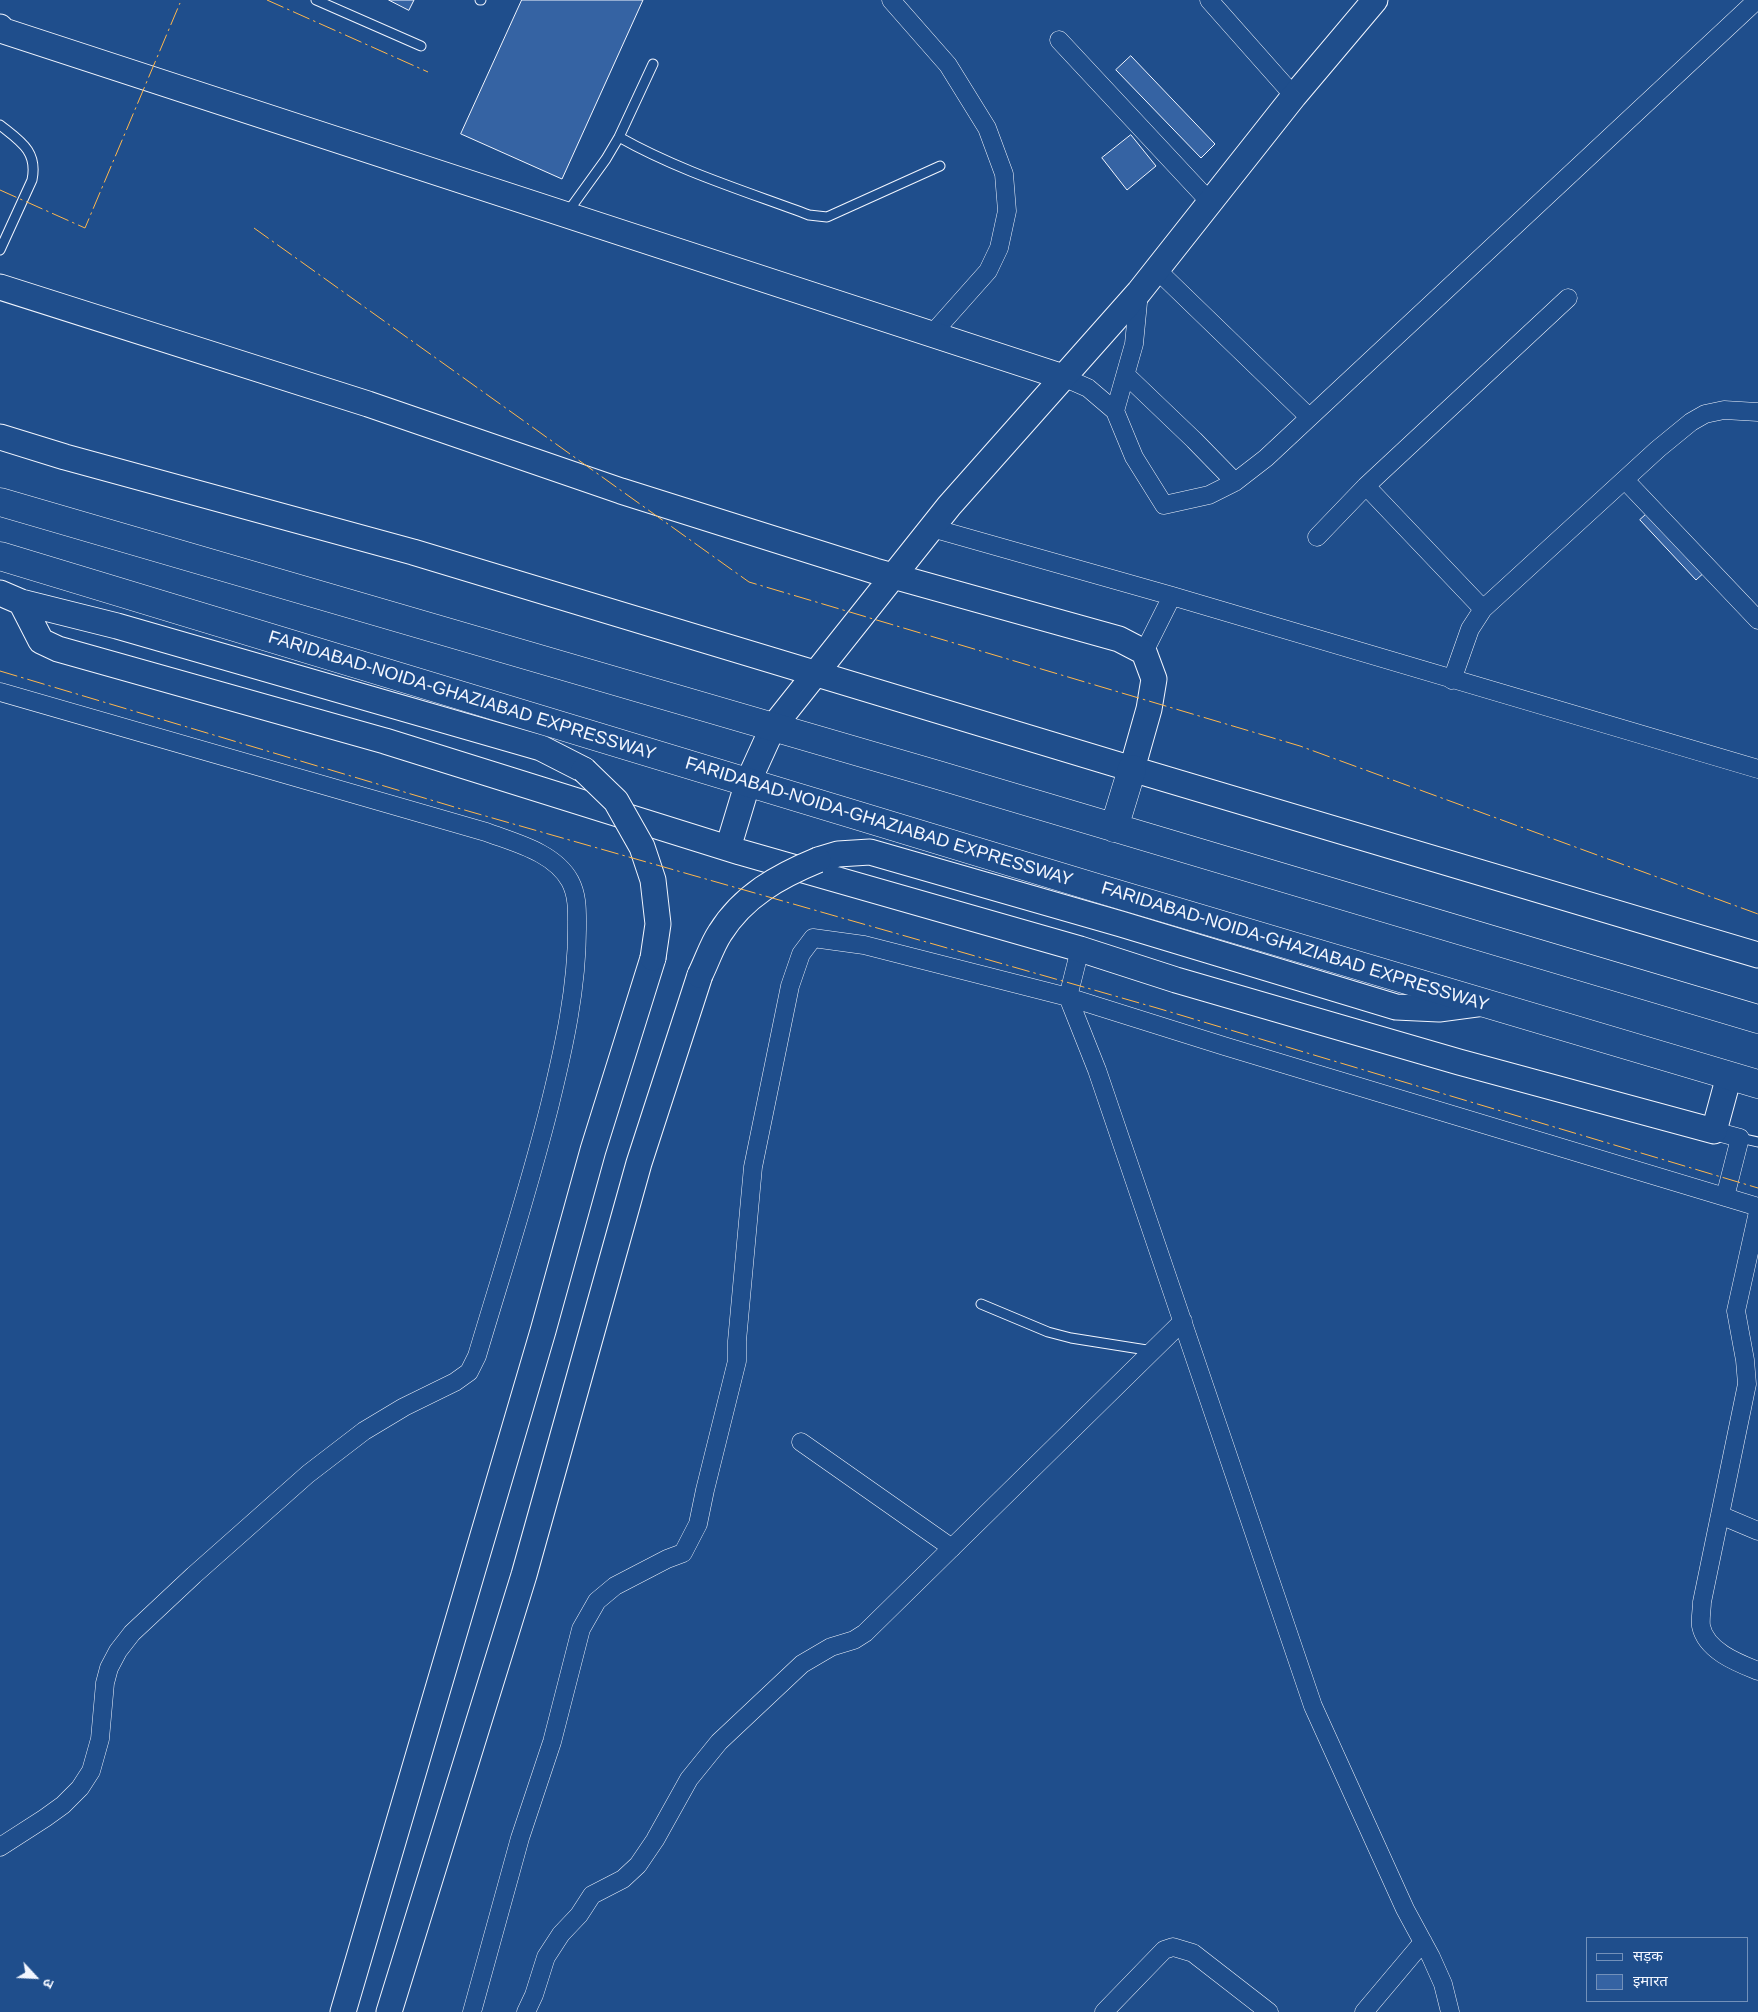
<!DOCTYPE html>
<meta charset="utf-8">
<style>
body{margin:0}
#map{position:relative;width:1758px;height:2012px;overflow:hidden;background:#1f4e8c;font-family:Helvetica,"Noto Sans Devanagari",sans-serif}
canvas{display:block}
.legend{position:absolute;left:1586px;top:1937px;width:162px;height:65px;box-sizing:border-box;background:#1f4e8c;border:1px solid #7391ba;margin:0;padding:6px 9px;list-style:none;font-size:15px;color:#f2f6ff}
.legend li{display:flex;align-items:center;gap:10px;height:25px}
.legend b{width:25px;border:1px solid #7391ba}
.north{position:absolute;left:10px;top:1952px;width:50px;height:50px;-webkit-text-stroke:4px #1f4e8c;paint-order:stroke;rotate:115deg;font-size:14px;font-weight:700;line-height:20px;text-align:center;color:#f2f6ff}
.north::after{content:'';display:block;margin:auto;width:18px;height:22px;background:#f2f6ff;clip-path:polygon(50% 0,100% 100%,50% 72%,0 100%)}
</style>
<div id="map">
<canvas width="1758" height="2012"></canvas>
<ul class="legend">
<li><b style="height:6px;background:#1f4e8c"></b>सड़क</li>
<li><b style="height:14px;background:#3563a3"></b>इमारत</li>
</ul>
<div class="north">उ</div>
</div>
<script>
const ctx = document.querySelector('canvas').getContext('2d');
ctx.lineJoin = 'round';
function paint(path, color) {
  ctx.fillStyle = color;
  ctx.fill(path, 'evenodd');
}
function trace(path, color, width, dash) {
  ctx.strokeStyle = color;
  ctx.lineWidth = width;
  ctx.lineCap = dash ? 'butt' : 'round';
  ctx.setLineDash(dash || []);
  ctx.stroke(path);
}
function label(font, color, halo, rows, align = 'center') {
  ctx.font = font + ' Helvetica,sans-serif';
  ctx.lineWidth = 4;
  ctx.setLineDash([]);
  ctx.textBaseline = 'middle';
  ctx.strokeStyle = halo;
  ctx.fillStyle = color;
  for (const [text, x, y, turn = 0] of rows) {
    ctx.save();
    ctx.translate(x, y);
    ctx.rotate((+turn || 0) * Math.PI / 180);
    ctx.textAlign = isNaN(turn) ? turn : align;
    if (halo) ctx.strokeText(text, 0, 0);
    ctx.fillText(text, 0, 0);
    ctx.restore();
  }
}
const building = new Path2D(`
 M389 0H414L409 10Z
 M522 0H643L562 179 461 134Z
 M1131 56 1215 144 1201 158 1116 70Z
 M1131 135 1156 166 1127 190 1102 158Z
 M1651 510 1707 570 1696 580 1640 520Z`);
paint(building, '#3563a3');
trace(building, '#f2f6ff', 1);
const lane = new Path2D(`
 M316 0 421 46
 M480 0H481
 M0 125C20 141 38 151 32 180L0 250
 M619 137C679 171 745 191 809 215L827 217 940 166
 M567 213 606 159 619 137 653 64
 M1740 1138 1758 1142
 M981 1304 1048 1332 1071 1338 1153 1351`);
const street = new Path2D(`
 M891 0 948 65 987 128 1004 174 1007 211 999 248 988 271 932 334
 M1209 0 1294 96
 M1059 40 1210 202
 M1156 269 1309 417
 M1126 375 1194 440 1235 482
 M1063 377 1088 388 1115 411 1134 457 1164 505 1209 495 1235 482 1266 458 1757 0
 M1115 411 1134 344 1139 292
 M1625 480 1758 620
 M1366 486 1483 609
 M932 528 1172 596 1758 769
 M1317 537 1366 486 1568 298
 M1144 652 1172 596
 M1452 680 1470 629 1483 609 1658 449 1691 422 1705 414 1724 410 1758 412
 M0 692 486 832C515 843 554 852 570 881 578 896 577 912 577 929 577 988 564 1047 550 1104 529 1189 502 1272 477 1356L469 1372 455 1382 404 1407 364 1431 308 1474 194 1575 132 1633 118 1651 109 1668 105 1683 100 1739 91 1771 80 1788 63 1805 45 1818 0 1847
 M1080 949 1068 997 1097 1070 1313 1706 1405 1909 1431 1957 1443 1984 1450 2012
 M1714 1131 1740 1138 1725 1197
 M1758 1212 1736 1311 1745 1360 1747 1384 1702 1602C1702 1609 1700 1618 1701 1626 1706 1651 1738 1663 1758 1671
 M801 1442 952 1548
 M1720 1515 1758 1531
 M472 2012 520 1838 552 1742 581 1629 597 1601 615 1586 667 1559 683 1553 698 1524 705 1490 737 1361V1341L753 1167 790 986 801 954 813 938 864 945 1068 997 1224 1046 1758 1207
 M526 2012 534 1995 546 1957 561 1934 579 1915 592 1895 623 1879 638 1865 655 1840 689 1779 719 1742 802 1664 831 1647 854 1640 865 1633 1183 1321
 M1104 2012 1164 1950 1173 1947 1193 1953 1269 2012
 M1364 2012 1423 1942`);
const secondary = new Path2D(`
 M0 27 4 31 1063 377
 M0 287 368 404 621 491 875 571 1119 639 1144 652 1154 679 1149 709 1132 769
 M0 437 65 457 413 552 1132 769 1758 955
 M0 593 21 602 117 626 541 748 584 770
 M21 602 41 641 58 649 385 741 740 852 1080 949 1176 980 1459 1062 1714 1131 1729 1076
 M728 848 748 782 773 727 949 506 1139 292 1294 96 1375 0
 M818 860 838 854 870 852 1121 924 1396 1007 1439 1009 1484 1003
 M343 2012 543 1331 593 1150 653 958
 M389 2012 524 1575 639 1163 700 975`);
const primary = new Path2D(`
 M0 502 938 775 1758 1019
 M0 556 1097 888 1758 1084
 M1114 828 1132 769`);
trace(lane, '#f2f6ff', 11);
trace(street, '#f2f6ff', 19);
trace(secondary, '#f2f6ff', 27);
trace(primary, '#f2f6ff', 29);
trace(lane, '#1f4e8c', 9);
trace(street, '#1f4e8c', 18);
trace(secondary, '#1f4e8c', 25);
trace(primary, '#1f4e8c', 28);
const secondaryBridge = new Path2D(`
 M584 770 616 801 642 847 653 880 658 924 653 958
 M700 975C707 961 712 945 720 933 743 896 779 876 818 860`);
trace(secondaryBridge, '#f2f6ff', 27, []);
trace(secondaryBridge, '#1f4e8c', 25);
trace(new Path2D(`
 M267 0 428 72
 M0 190 85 228 180 3
 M254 228 749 582 1300 746 1758 914
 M0 671 461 809 1157 1008 1758 1188`), '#ffb74d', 1, [18, 4, 2.5, 4]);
label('18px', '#f2f6ff', '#1f4e8c', [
 ["FARIDABAD-NOIDA-GHAZIABAD EXPRESSWAY",462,696,17],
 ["FARIDABAD-NOIDA-GHAZIABAD EXPRESSWAY",879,822,17],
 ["FARIDABAD-NOIDA-GHAZIABAD EXPRESSWAY",1295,947,17]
]);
</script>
